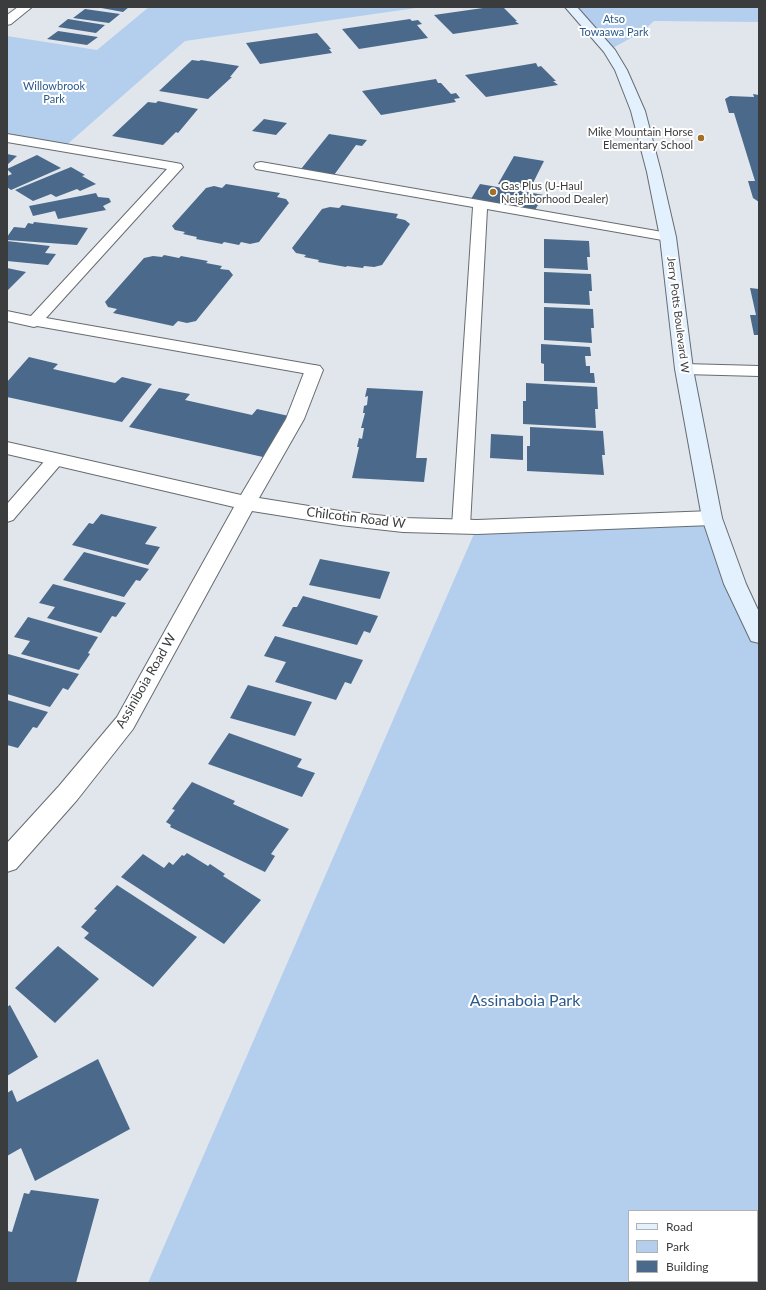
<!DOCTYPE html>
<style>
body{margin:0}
#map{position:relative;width:766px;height:1290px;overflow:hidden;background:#e1e6ec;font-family:Lato,sans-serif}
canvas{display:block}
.frame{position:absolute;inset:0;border:8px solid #3a3c3e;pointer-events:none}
.legend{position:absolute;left:628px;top:1210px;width:130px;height:72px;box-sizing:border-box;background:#fff;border:1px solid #b0b1b2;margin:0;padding:5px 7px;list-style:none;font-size:12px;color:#3a3c3e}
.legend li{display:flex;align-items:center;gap:8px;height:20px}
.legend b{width:20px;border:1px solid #b0b1b2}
</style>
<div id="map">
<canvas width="766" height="1290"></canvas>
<div class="frame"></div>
<ul class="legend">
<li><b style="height:5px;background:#e3f0fe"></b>Road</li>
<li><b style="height:11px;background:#b4ceed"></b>Park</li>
<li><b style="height:11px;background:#4a698b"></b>Building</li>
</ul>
</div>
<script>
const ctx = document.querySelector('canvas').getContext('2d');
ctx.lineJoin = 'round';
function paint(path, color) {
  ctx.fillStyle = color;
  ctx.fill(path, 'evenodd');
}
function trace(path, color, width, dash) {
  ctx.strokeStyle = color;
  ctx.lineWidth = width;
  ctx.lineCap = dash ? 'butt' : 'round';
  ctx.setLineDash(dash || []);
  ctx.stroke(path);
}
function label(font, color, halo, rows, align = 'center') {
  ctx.font = font + ' Lato,sans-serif';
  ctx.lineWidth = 4;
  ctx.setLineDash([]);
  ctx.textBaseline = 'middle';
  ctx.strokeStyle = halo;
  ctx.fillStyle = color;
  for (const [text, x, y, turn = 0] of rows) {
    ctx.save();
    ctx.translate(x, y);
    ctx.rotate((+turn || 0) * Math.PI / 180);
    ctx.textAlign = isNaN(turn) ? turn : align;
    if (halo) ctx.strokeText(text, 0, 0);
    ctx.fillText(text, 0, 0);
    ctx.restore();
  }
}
paint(new Path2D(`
 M149 7H423L185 41 63 148 7 138V36L97 50Z
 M571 7H759V22L654 21 642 32 609 50Z
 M712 518 759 635V1283H148L477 527ZM629 1211H757V1281H629Z`), '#b4ceed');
paint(new Path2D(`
 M96 7H129L123 12Z
 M490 7 504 8 517 21H515L519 24 453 34 434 15Z
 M85 9 120 14 109 23 73 18Z
 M68 19 105 25 96 33 58 27Z
 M410 19 412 21 418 20 422 24 417 25 428 38 359 49 342 29Z
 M58 31 98 37 87 45 47 39Z
 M317 33 331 49H329L332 53 260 64 246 43Z
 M192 60 199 61 201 60 239 66 230 77H232L208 99 159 91Z
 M536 63 538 67 541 66 556 81H553L558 85 486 97 465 75Z
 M436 79 438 83H441L451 94 456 93 460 98 454 99 456 102 381 115 362 91Z
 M753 94 759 95V202L753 198 748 181H755L734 113H729L725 99 730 96 754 97Z
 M158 101 198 109 178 133 176 132 163 145 112 136 148 102 156 103Z
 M264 119 287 123 276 135 252 131Z
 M329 134 367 140 362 146 356 145 334 175 301 169Z
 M7 154 17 156 7 165Z
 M37 155 61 168 11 190 7 187V176L12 174 7 169Z
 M514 156 544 161 530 189 498 184Z
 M71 167 85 175 82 176 96 184 80 191 77 189 56 197 51 194 33 201 15 190Z
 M226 184 280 193 277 197 286 199 289 203 259 242 250 244 241 242 239 245 224 242 222 244 196 239 197 237 183 234 185 232 175 230 172 226 206 188 214 186 222 188Z
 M480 184 544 195 535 210 471 199Z
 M96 193 98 197 109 198 111 202 103 206 106 210 58 219 55 211 33 216 29 206Z
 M342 205 398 214 396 218 405 220 410 224 382 265 374 267 364 266 363 268 347 266 346 267 318 262 319 260 304 257 306 255 296 253 292 248 322 209 330 207 339 208Z
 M34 222 88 228 77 245 7 240V237L14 227 25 228 28 223 33 224Z
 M544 239 589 241 590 257H587L588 270 544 268Z
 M7 241 50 246 45 253 56 254 48 265 7 261Z
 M164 255 179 258 181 256 208 261 206 263 222 266 220 269 229 270 233 275 196 321 187 323 178 321 173 326 113 313 117 309 108 307 105 302 144 258 153 256 162 257Z
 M7 268 26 272 7 291Z
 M544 272 591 274 592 291H589L590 305 544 303Z
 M750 288 759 289V335H754L750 315H756Z
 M544 307 593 309 594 328H591L592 343 544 340Z
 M541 344 590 347 591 356H585L586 366H590V373H594L595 383 544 381V364L541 363Z
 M29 357 58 364 53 369 115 383 122 377 152 384 122 422 7 397V382Z
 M526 383 597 387 598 409H595L596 428 523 424V401H526Z
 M159 388 190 394 185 400 252 415 257 409 289 416 263 457 129 427Z
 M367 388 423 391 416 458H427L424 482 352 478 359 447H357L359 438 362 439 364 428H361L365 413H363L364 406 367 405 368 396 365 397Z
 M530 427 603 431 605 455H602L604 475 527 471V446H530Z
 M491 434 523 436V460L490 458Z
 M101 514 157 527 145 544 160 547 148 565 72 545 89 523 93 524Z
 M84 552 149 569 140 581 136 580 124 597 63 580Z
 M320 559 390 572 380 599 309 585Z
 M53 584 126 603 116 617 112 616 101 633 47 618 55 607 39 603Z
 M303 596 378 616 370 633 364 631 357 645 282 626 293 607H297Z
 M28 617 98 637 88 653 90 654 79 670 21 654 30 641 14 637Z
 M275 636 363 660 351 684 345 682 336 700 275 682 286 662 264 656Z
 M8 654 79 674 68 690 63 688 50 707 7 694Z
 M248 685 312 702 295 736 230 718Z
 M7 700 48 712 37 728 33 727 18 748 7 745Z
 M229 733 302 759 297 767 315 773 302 797 208 764Z
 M192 782 235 801 233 804 289 829 271 854 275 856 265 872 170 827 171 825 166 822 175 810 172 809Z
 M187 853 208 866 210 864 225 874 223 876 261 900 224 944 121 877 143 854 164 868 169 862 173 865 182 855 184 856Z
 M117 885 197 937 153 987 84 938 89 933 81 927 97 910 94 909Z
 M58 946 99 979 55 1023 15 988Z
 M10 1005 38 1057 7 1076V1007Z
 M98 1059 130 1129 35 1181 21 1148 7 1156V1093L12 1090 17 1102Z
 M31 1190 99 1199 76 1283H7V1231L12 1232 24 1193 29 1194Z`), '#4a698b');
const lane = new Path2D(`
 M7 134 176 163 181 164 183 167 46 318 314 365 320 367 322 370 320 373 314 375 37 326 34 327 7 321V311L31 316 167 169 7 142Z
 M261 162 668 233 673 234 675 237 673 240 668 241 487 209 470 526 467 530 461 532 455 530 452 526 473 207 256 169 254 166 256 163Z
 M55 454 61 456 64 460 61 464 13 520 7 522V504L49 456Z`);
const street = new Path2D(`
 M18 7H32L11 24 7 25V15Z
 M684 364 759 366V376L684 374 678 373 675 369 678 365Z
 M314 365 320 366 323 370 304 419 259 498 340 511 403 518 477 520 712 511 719 513 722 518 719 523 712 525 477 534 403 532 340 525 252 511 133 729 77 800 16 869 7 872V843L59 786 117 717 234 507 7 454V442L241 495 286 419 305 370 308 366Z`);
const secondary = new Path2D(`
 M565 7H577L615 50 627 70 645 111 661 172 676 237 693 369 722 518 746 584 759 612V643L751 641 724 584 702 518 675 369 660 237 647 172 631 111 615 70 604 52Z`);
trace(lane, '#676c71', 2);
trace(street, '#676c71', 2);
trace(secondary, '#676c71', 2);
paint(lane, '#fff');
paint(street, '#fff');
paint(secondary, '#e3f0fe');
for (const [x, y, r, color] of [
 [701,138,4,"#a36f27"],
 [493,192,4,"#a36f27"]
]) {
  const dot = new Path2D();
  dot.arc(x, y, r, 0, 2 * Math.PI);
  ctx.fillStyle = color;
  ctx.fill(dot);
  trace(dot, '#fff', 1.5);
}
label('11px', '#2b5a8a', '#fff', [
 ["Atso",614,19],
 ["Towaawa Park",614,32],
 ["Willowbrook",54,86],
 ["Park",54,99]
]);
label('11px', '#3a3c3e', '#fff', [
 ["Mike Mountain Horse",693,132],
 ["Elementary School",693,145],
 ["Gas Plus (U-Haul",501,186,"left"],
 ["Neighborhood Dealer)",501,199,"left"]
], 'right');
label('11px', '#3a3c3e', '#fff', [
 ["Jerry Potts Boulevard W",678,315,83]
]);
label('13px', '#3a3c3e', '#fff', [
 ["Chilcotin Road W",356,518,7],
 ["Assiniboia Road W",146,681,-60]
]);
label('16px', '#2b5a8a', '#fff', [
 ["Assinaboia Park",525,1001]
]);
</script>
